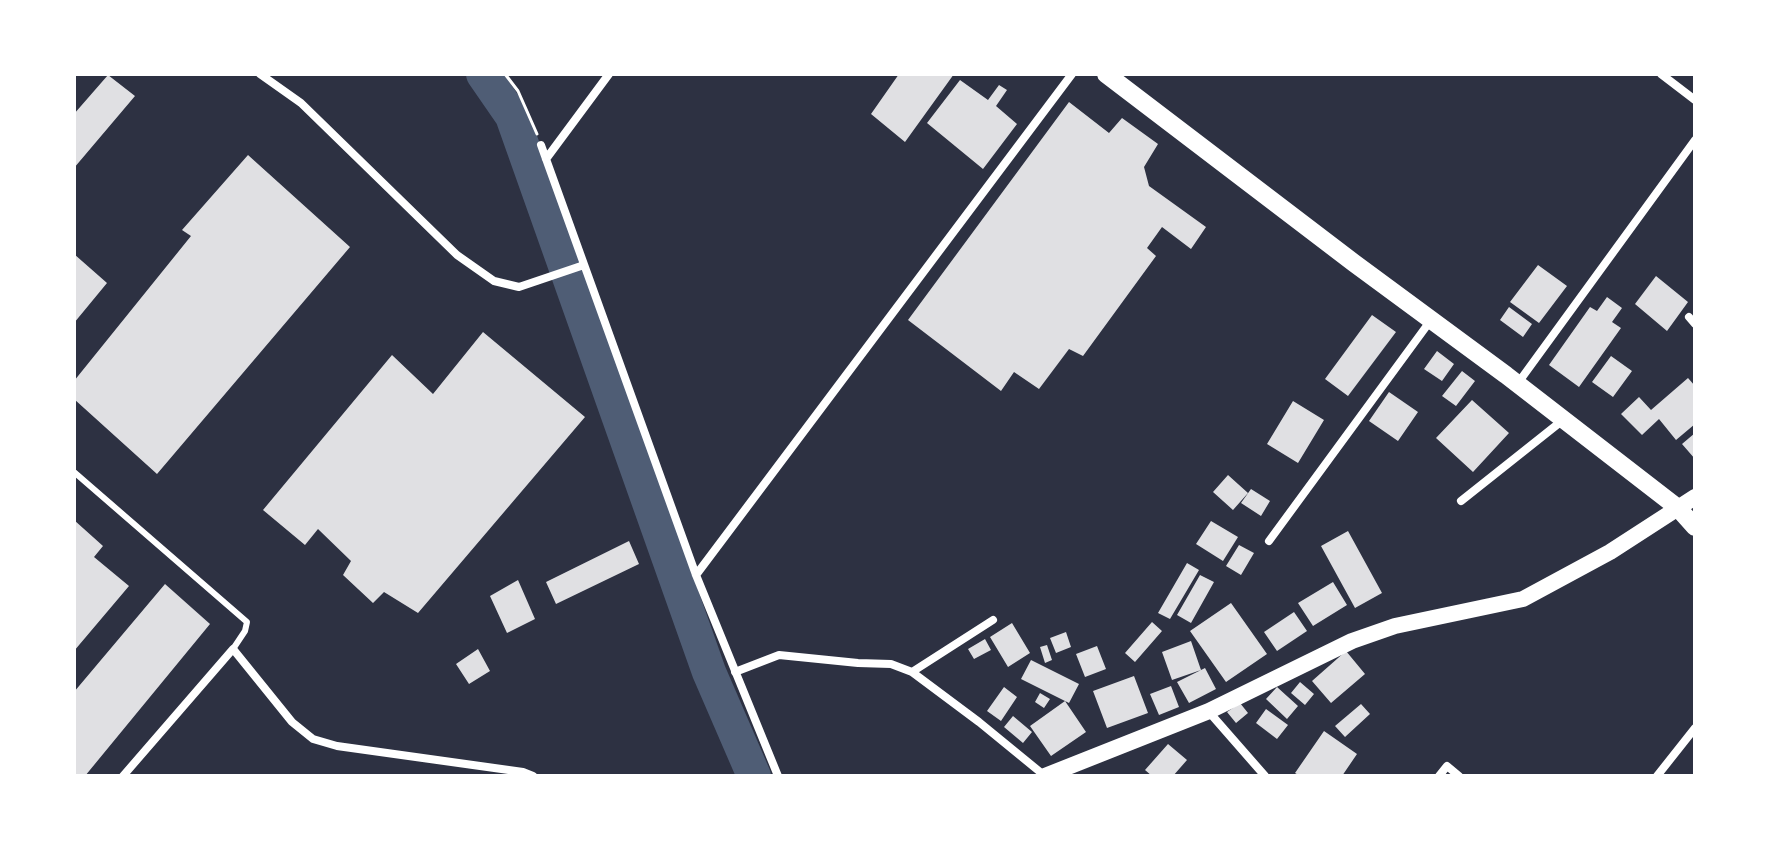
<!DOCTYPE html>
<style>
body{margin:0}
#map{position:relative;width:1769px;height:850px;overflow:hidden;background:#2d3142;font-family:"Golos Text",sans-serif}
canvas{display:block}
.frame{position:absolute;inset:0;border:76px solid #fff;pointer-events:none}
</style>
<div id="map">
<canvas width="1769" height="850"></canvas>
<div class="frame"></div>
</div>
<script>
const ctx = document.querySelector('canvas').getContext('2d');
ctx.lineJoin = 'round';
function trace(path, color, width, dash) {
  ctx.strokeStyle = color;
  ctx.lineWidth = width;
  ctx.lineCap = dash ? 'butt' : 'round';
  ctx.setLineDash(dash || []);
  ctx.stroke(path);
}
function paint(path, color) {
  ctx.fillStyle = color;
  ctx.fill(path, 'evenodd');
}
trace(new Path2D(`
 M483 74 512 116 709 672 754 776`), '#4f5d75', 34);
paint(new Path2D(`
 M899 74H954L905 142 871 114Z
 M108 75 135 96 74 168V114Z
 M960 80 988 100 999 85 1007 90 996 106 1017 124 983 169 927 123Z
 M1069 102 1109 133 1122 118 1158 144 1144 167 1149 186 1206 227 1191 249 1162 227 1147 248 1156 256 1083 356 1069 349 1039 389 1014 372 1001 391 908 320Z
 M248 155 350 247 157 474 74 399V381L191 236 182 230Z
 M74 254 107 283 74 323Z
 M1538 265 1567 286 1539 323 1510 302Z
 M1656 276 1688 302 1667 331 1635 304Z
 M1607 297 1622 308 1612 322 1621 328 1579 387 1549 365 1590 307 1597 311Z
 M1509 307 1532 324 1523 337 1500 320Z
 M1372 315 1396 332 1348 396 1325 379Z
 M483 332 585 417 418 613 384 592 373 603 343 575 351 561 318 529 305 545 263 510 392 355 433 394Z
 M1437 351 1454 364 1442 381 1424 369Z
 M1611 356 1632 371 1613 397 1592 382Z
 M1462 371 1475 381 1456 406 1442 396Z
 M1688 378 1695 386V424L1676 440 1659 419 1642 435 1621 414 1639 397 1651 410Z
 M1389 392 1418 412 1398 441 1369 421Z
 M1472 400 1509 433 1473 472 1436 438Z
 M1293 401 1324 420 1298 463 1267 444Z
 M1695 433V459L1682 444Z
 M1228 475 1248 493 1233 510 1213 492Z
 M1251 489 1270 501 1261 516 1241 503Z
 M74 520 103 546 94 557 129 586 74 651Z
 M1211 521 1238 537 1223 561 1196 544Z
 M1348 531 1382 593 1355 608 1321 546Z
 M629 541 639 564 556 604 546 582Z
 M1239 545 1254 553 1241 575 1226 566Z
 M1187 563 1199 570 1170 619 1158 613Z
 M1200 575 1214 582 1191 623 1177 615Z
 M518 580 535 619 507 633 490 596Z
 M1333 582 1347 605 1313 626 1298 603Z
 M165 584 210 624 85 776H74V692Z
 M1231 603 1267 654 1226 682 1190 631Z
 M1294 612 1307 631 1277 651 1264 632Z
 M1152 622 1162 631 1135 662 1125 653Z
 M1012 623 1030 653 1008 667 990 637Z
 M1066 632 1071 647 1056 653 1050 638Z
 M985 639 991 650 974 659 968 649Z
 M1191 641 1201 670 1172 680 1162 652Z
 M1047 645 1052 660 1045 663 1040 647Z
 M1097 646 1106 669 1085 677 1076 654Z
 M478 649 490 671 469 684 456 664Z
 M1346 651 1365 674 1331 703 1312 681Z
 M1031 660 1079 684 1069 703 1021 679Z
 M1205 668 1216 689 1189 703 1177 682Z
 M1134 676 1148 713 1107 728 1093 691Z
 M1300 682 1314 694 1305 705 1291 693Z
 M1171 686 1179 707 1159 715 1150 694Z
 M1004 687 1017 697 1001 721 987 711Z
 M1277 687 1298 706 1287 719 1266 699Z
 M1040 693 1050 699 1044 708 1035 702Z
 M1065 701 1086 732 1051 756 1030 726Z
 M1240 703 1248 713 1236 723 1227 712Z
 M1361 704 1370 714 1345 737 1335 726Z
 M1266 709 1288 725 1277 739 1256 723Z
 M1013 716 1032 732 1023 743 1004 727Z
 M1324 731 1357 754 1342 776H1300L1295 773Z
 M1168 744 1187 760 1173 776H1152L1145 770Z`), '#e0e0e3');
trace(new Path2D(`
 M505 74 518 91 537 134`), '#fff', 3);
trace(new Path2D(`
 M74 472 247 622 245 631 233 649`), '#fff', 6);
trace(new Path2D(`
 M260 74 301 103 457 255 494 281 519 287 584 265
 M1661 74 1695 100
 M541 145 696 575 778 776
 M546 159 609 74
 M1689 317 1695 324
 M1518 383 1695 140
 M1461 501 1563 420
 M1269 541 1431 320
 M696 575 1072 74
 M735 672 779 655 858 663 891 664 912 672 979 722 1045 776
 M912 672 993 620
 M1209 712 1265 776
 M123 776 233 649 292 722 313 739 337 746 523 772 533 776
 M1439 776 1447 766 1459 776
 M1657 776 1695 728`), '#fff', 8);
trace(new Path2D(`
 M1045 776 1209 711 1352 641 1395 626 1523 599 1610 552 1695 497`), '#fff', 16);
trace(new Path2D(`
 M1106 74 1354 263 1506 375 1678 508 1695 527`), '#fff', 18);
</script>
